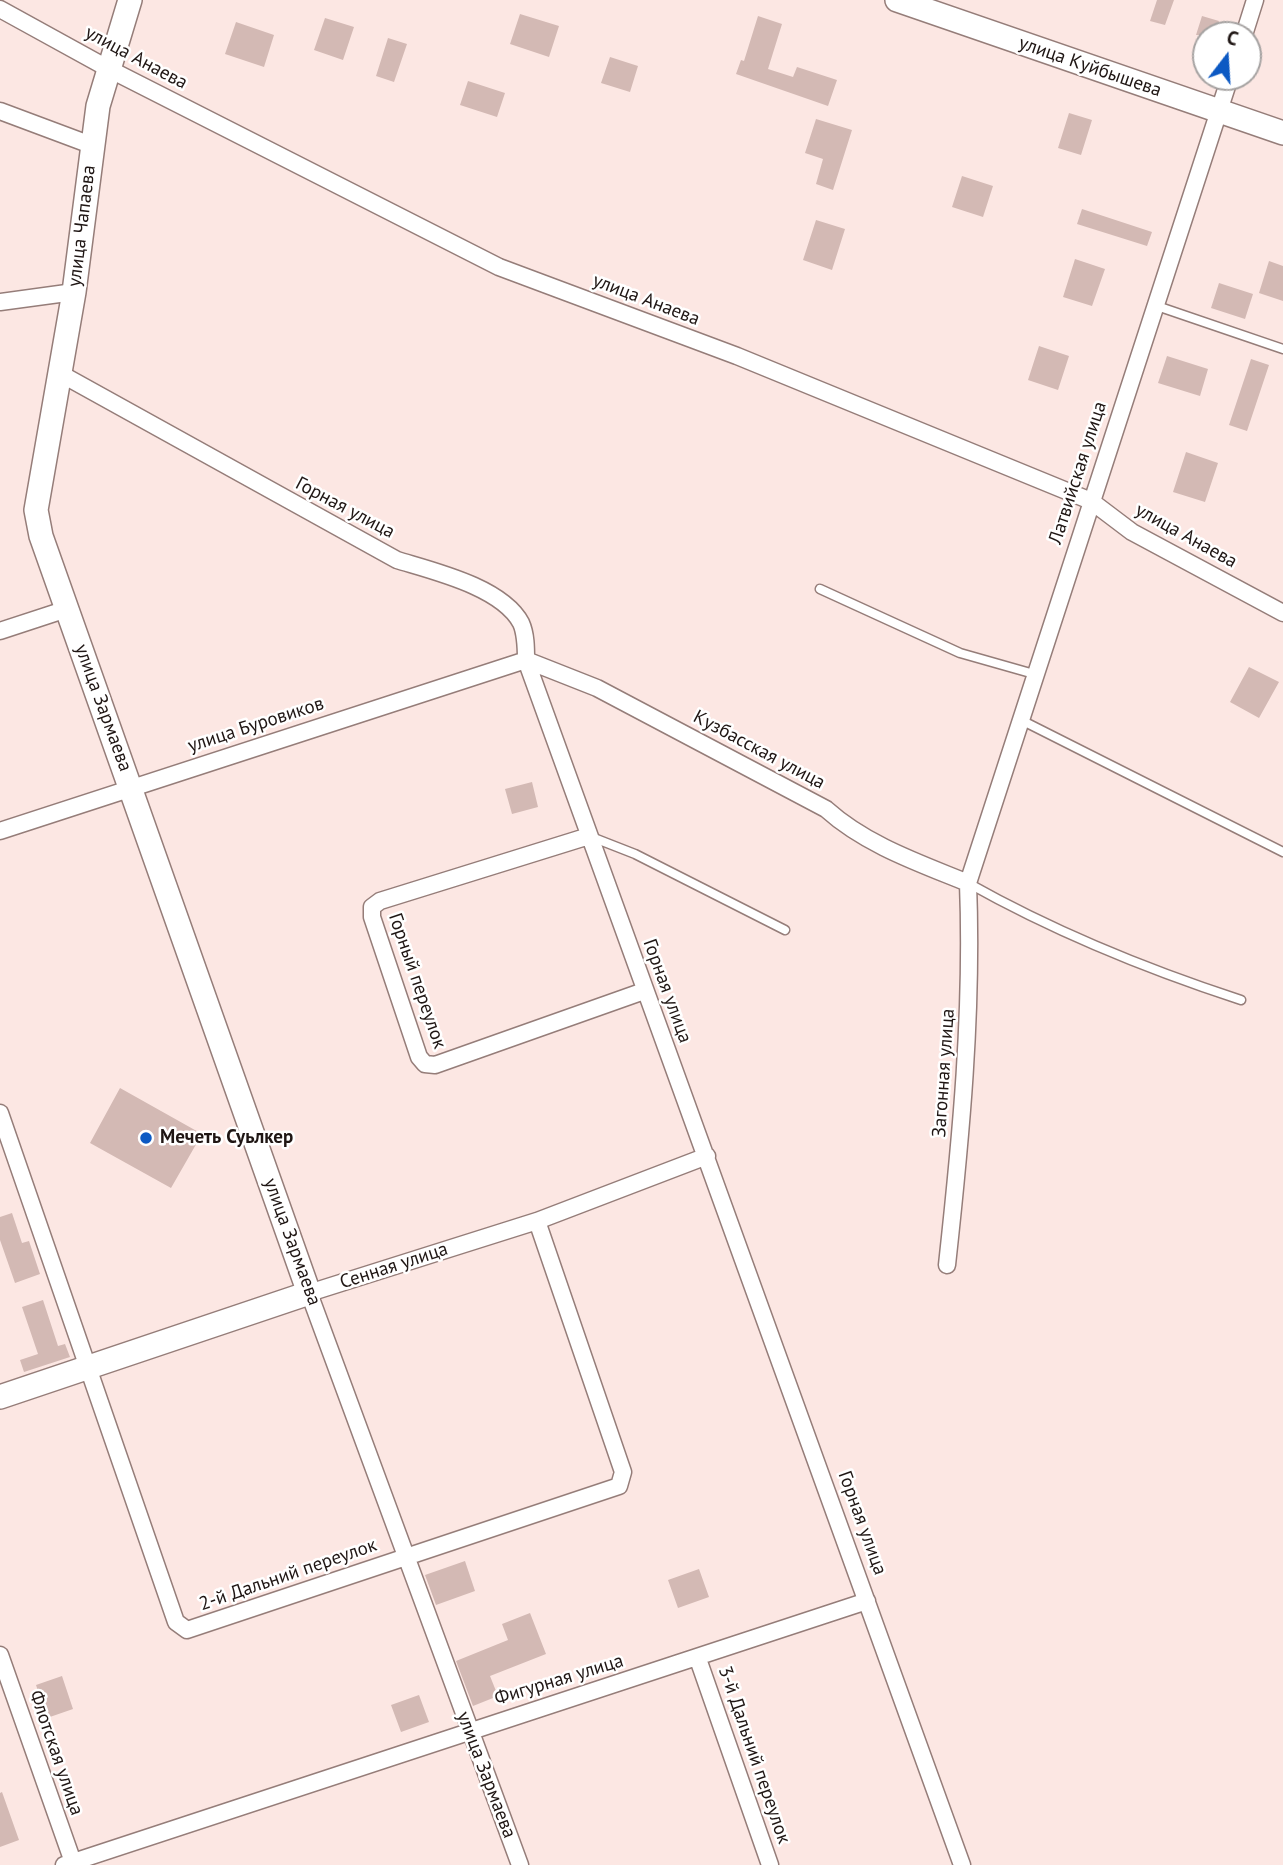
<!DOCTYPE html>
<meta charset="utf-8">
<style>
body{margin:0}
#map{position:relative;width:1283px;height:1865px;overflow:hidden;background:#fce7e3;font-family:"PT Sans",sans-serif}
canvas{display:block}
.north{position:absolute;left:1192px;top:21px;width:70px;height:70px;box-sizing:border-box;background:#fff;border:2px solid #a5a2a1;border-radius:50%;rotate:17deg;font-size:19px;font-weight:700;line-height:28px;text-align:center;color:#1f1614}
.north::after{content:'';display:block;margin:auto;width:24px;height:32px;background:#0c59c3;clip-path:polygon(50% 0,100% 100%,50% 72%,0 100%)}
</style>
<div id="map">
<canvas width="1283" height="1865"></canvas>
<div class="north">С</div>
</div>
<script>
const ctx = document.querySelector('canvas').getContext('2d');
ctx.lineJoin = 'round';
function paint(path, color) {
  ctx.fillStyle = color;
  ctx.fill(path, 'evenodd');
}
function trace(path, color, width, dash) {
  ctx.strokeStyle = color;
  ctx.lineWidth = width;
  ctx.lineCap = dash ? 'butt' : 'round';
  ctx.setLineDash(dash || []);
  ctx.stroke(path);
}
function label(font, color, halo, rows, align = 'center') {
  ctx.font = font + ' "PT Sans",sans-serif';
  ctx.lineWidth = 5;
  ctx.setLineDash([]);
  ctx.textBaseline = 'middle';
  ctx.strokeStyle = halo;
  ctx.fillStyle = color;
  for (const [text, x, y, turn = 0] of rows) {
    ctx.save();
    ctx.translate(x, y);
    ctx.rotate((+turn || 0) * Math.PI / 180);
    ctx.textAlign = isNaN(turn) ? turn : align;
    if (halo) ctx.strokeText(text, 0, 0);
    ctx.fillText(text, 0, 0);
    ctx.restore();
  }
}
paint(new Path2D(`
 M1157 0H1174L1165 25 1150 21Z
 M520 14 559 26 549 57 510 44Z
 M758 16 782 24 768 69 793 77 797 67 837 80 828 106 736 74 741 60 744 61Z
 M1202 16 1219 21 1215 35H1196Z
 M325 18 354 27 343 60 314 50Z
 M236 22 274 35 264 67 225 54Z
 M388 38 407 44 394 82 376 76Z
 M610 57 638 66 630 92 601 83Z
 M468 81 505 93 497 117 460 105Z
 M1069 113 1092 120 1081 155 1058 148Z
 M816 119 852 130 833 190 816 184 823 159 805 153Z
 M962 176 993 186 983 217 952 207Z
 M1082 209 1152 232 1147 246 1077 224Z
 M816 220 845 229 832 270 803 260Z
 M1075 259 1105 269 1092 306 1063 297Z
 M1269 261 1283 266V301L1259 293Z
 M1219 283 1253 294 1245 319 1211 308Z
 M1039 346 1069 356 1058 390 1028 380Z
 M1167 356 1208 369 1200 396 1158 383Z
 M1251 359 1269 365 1247 431 1229 425Z
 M1186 452 1218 463 1205 502 1173 492Z
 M1249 667 1279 682 1259 718 1230 702Z
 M532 782 538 807 512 814 505 789Z
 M120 1088 202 1134 171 1188 90 1143Z
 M12 1213 22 1243 29 1241 40 1274 15 1283 0 1240V1217Z
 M43 1300 58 1346 65 1344 70 1357 24 1372 20 1360 38 1354 22 1307Z
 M465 1561 475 1591 436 1605 425 1575Z
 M699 1569 709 1597 678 1608 668 1580Z
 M530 1613 546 1654 490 1676 498 1696 473 1706 456 1661 508 1640 502 1624Z
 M62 1676 73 1709 47 1718 36 1685Z
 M419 1695 429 1722 401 1732 391 1705Z
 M2 1792 19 1840 0 1847V1793Z`), '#d3b9b4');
const lane = new Path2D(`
 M1154 305 1283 349
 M820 589 960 653 1034 674
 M1019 719 1283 852
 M589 836 635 854 785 930
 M968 883C1055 932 1146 969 1241 1000`);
const street = new Path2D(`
 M0 9 109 69 499 267 737 356 1091 501 1132 532 1283 613
 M1244 35 1255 0
 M0 111 91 145
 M0 302 74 292
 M61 374 397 560C433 571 502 587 521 623 526 634 526 648 526 660L962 1865
 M0 631 67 609
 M0 831 526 660 597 688 826 809C866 845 919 863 968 883
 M589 836 380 901 372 907V917L419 1057 425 1064 435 1065 644 991
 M0 1113 176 1622 187 1630 619 1486 623 1472 537 1221
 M947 1265C961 1137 973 1011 968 883L1230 77
 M0 1655 74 1865
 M698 1659 770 1865
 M64 1865 867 1601
 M520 1865 309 1293 537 1221 707 1156`);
const secondary = new Path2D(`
 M897 0 1283 133
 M0 1397 309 1293 41 536 36 510 74 292 98 106 130 0`);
trace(lane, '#957d79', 11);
trace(street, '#957d79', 19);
trace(secondary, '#957d79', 26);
trace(lane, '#fff', 8);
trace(street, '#fff', 16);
trace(secondary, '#fff', 23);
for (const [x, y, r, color] of [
 [146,1138,7,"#0c59c3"]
]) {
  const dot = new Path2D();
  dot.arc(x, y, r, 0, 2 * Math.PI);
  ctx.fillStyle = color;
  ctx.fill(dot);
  trace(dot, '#fff', 2.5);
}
label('19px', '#1f1614', '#fff', [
 ["улица Анаева",136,58,28],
 ["улица Куйбышева",1090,67,19],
 ["улица Чапаева",82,226,-83],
 ["улица Анаева",646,300,21],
 ["Латвийская улица",1078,473,-72],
 ["Горная улица",345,508,28],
 ["улица Анаева",1186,536,29],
 ["улица Зармаева",103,708,70],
 ["улица Буровиков",256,725,-18],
 ["Кузбасская улица",759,750,28],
 ["Горный переулок",417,981,71],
 ["Горная улица",667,991,70],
 ["Загонная улица",944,1073,-86],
 ["улица Зармаева",292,1242,70],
 ["Сенная улица",394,1266,-18],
 ["Горная улица",862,1523,70],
 ["2-й Дальний переулок",288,1575,-19],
 ["Фигурная улица",559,1680,-17],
 ["Флотская улица",56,1753,71],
 ["3-й Дальний переулок",754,1755,71],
 ["улица Зармаева",486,1775,69]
]);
label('bold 19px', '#1f1614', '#fff', [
 ["Мечеть Суьлкер",160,1138]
], 'left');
</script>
